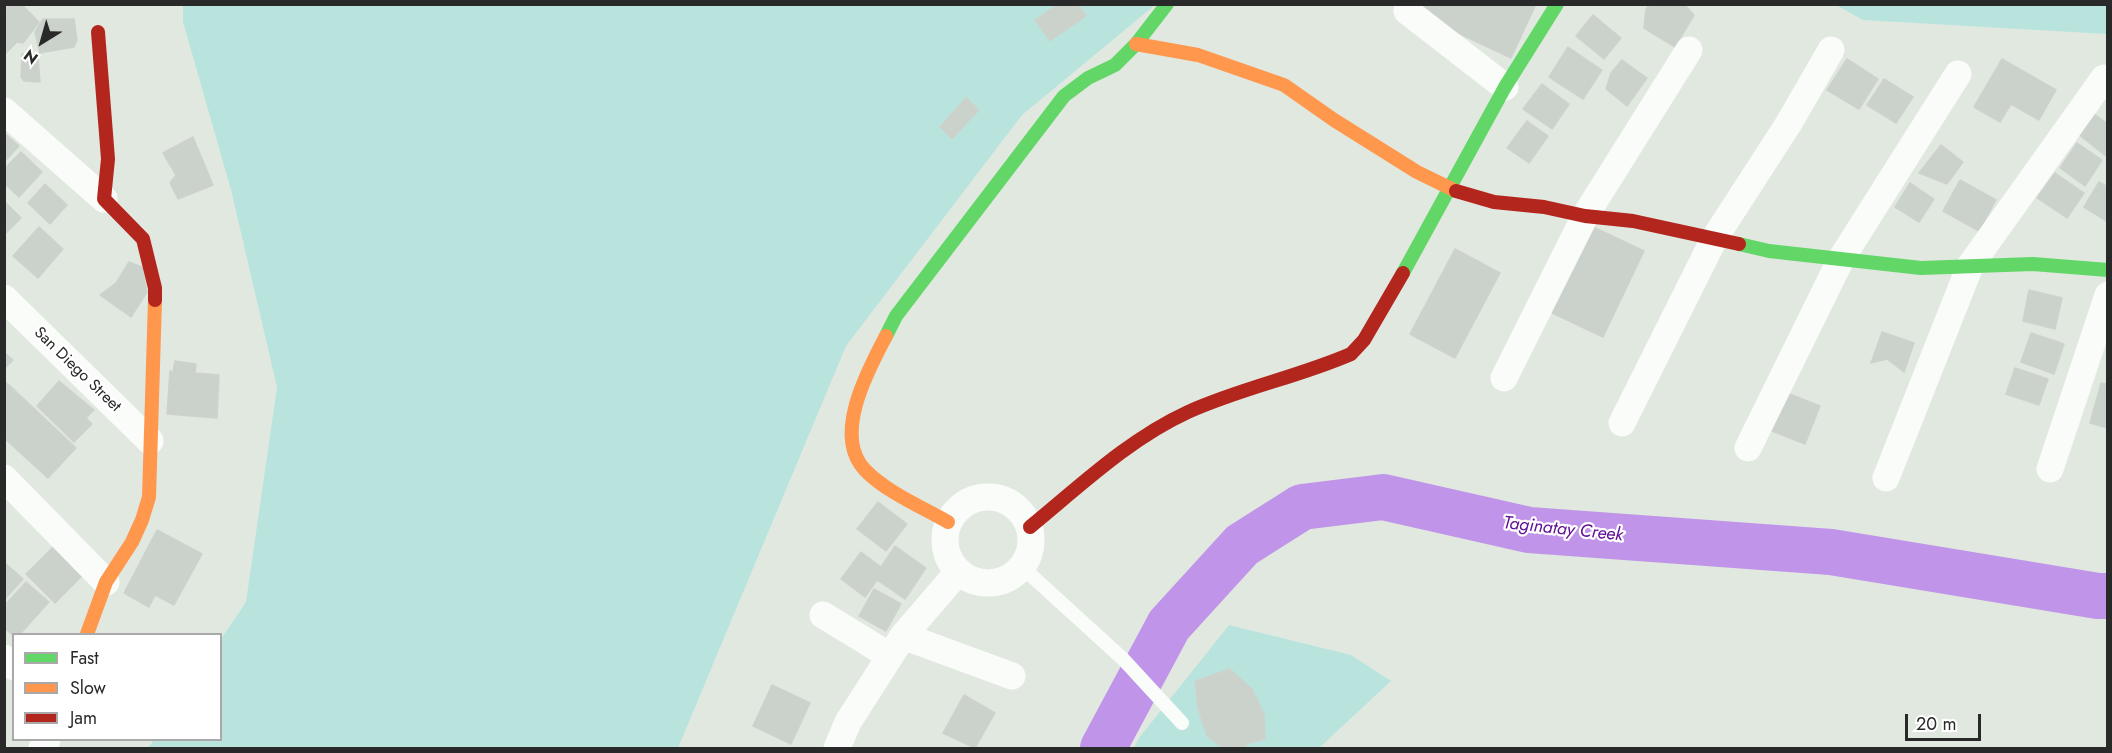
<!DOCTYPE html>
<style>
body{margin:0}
#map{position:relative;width:2112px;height:753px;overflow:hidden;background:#e1e8e0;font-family:Jost,sans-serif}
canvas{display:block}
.frame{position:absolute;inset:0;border:6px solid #292929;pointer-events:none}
.legend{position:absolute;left:12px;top:633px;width:210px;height:108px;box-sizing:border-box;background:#fff;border:2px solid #a9a9a9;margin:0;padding:8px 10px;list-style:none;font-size:18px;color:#292929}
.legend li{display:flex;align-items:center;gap:12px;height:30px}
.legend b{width:30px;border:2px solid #a9a9a9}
.north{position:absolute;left:12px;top:12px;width:60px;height:60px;-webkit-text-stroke:4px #fff;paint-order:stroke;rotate:217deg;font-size:16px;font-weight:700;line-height:24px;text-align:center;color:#292929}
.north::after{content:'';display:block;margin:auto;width:21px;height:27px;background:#292929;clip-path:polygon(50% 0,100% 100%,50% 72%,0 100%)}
.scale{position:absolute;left:1905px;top:714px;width:76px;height:27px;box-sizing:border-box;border:3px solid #292929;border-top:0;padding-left:8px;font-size:18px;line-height:21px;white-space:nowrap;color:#292929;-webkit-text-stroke:4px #fff;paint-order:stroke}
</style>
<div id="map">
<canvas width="2112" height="753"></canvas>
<div class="frame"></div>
<ul class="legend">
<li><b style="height:8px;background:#63d668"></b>Fast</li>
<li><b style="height:8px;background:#ff974d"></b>Slow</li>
<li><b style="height:8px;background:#b3261e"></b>Jam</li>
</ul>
<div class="north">N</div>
<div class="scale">20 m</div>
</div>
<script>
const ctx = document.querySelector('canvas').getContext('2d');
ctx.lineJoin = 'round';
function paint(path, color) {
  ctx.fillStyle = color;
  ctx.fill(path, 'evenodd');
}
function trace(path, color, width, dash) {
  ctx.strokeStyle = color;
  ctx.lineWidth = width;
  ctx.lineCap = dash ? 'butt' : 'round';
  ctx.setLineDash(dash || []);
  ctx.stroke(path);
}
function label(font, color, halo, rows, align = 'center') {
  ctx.font = font + ' Jost,sans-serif';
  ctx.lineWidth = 4.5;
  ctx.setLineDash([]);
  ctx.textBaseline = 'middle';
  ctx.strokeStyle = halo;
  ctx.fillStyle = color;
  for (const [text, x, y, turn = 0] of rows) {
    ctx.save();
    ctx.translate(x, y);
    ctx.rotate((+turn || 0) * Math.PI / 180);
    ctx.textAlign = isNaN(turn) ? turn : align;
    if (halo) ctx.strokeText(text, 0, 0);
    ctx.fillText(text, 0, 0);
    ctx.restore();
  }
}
paint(new Path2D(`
 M183 5H1155L1022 115 846 346 678 748H148L154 740H220L221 639 246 602 277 387 231 190 183 22Z
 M1836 5H2107V34L1863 20Z
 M1229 625 1351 655 1391 681 1319 748H1134L1139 738Z`), '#b9e4de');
trace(new Path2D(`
 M1103 748 1169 625 1242 545 1302 507 1383 497 1529 530 1831 552 2098 596H2108`), '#c094e8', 46);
const building = new Path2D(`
 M14 4H21L39 22 23 43 17 42 4 55V9Z
 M1058 4H1078L1086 16 1050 41 1035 20Z
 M1423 4H1536L1511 58 1418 14Z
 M1650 4H1684L1694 15 1675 47 1644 28 1646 9Z
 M1593 15 1621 38 1604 59 1576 36Z
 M43 19H74L77 40 74 47 40 53 35 32Z
 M1568 47 1602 70 1583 99 1549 77Z
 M22 54 38 58 40 82 24 81 21 77Z
 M1847 59 1878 79 1859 109 1827 90Z
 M2002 59 2056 90 2039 120 2011 104 2000 122 1974 107Z
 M1622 60 1647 78 1627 106 1606 89 1611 73Z
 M1884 79 1913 97 1896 123 1867 105Z
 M1542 84 1569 104 1552 129 1523 109Z
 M966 98 979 110 952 139 940 127Z
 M2094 114 2108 124V154L2106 156 2078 134Z
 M1527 121 1548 136 1529 163 1507 148Z
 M4 133 19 146 4 162Z
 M193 137 213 185 178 199 170 183 176 175 163 153Z
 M2077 143 2102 160 2085 186 2060 168Z
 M1941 145 1963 162 1947 184 1919 173Z
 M21 152 42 172 19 197 4 183V169Z
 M2055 173 2084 193 2067 218 2037 198Z
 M1960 180 1996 200 1979 231 1943 211Z
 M2099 182 2108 187V222L2084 207Z
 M1910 183 1934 199 1919 222 1895 207Z
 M45 184 67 205 50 224 28 203Z
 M4 201 21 218 4 235Z
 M1589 225 1644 251 1603 337 1548 311Z
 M39 227 63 249 38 278 13 256Z
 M1455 249 1500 273 1455 358 1410 334Z
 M129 262 142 267 147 292 131 317 100 295 116 283Z
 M2029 290 2062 298 2055 329 2023 321Z
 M1882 332 1914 343 1904 372 1887 359 1871 363Z
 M2031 333 2064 344 2054 374 2021 362Z
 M4 352 13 360 4 369Z
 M175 361 196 364 195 373 219 375 217 418 167 414 170 371 173 372Z
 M2015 368 2048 379 2039 405 2006 394Z
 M59 381 94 410 86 418 92 424 74 442 37 406Z
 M7 383 76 448 48 478 4 438V385Z
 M2101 383 2108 384V428L2090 423Z
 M1787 393 1820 406 1805 444 1772 431Z
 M878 502 907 524 886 551 857 529Z
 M157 530 202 554 174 605 155 595 149 607 124 593Z
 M895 546 926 568 905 599 877 580 865 597 841 579 861 552 881 567Z
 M53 547 82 576 55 603 26 574Z
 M4 562 23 579 4 600Z
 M26 582 49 602 20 634 14 636 4 628V606Z
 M874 589 901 604 886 631 859 616Z
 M1230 669 1252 689 1264 714 1265 739 1249 743 1243 748H1223L1207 736 1198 708 1195 681Z
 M772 685 810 703 791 744 753 726Z
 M964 695 995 713 975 748 943 733Z`);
paint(building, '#cbd1cb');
trace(building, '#cdd3cc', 1.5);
trace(new Path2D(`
 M1022 567 1123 659 1182 723`), '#fafcfa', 14);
trace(new Path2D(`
 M1407 11 1505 87
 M4 111 104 199
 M4 298 150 441
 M1504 378 1585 216 1689 50
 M1622 423 1714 239 1789 123 1831 50
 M1748 448 1841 259 1958 74
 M2050 469 2108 295
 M4 478 106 582
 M1886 478 1970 266 2104 78
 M945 540a43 43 0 1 1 86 0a43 43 0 1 1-86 0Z
 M823 615 890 656
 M903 636 1012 676
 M4 658 14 667
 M42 748 47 740
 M837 748 848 722 903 636 958 572`), '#fafcfa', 27);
trace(new Path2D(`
 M1739 244 1769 251 1921 268 2033 264 2108 270
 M1403 273 1505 87 1557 4
 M886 336 896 316 1064 96 1088 78 1115 65 1136 44 1167 4`), '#63d668', 14);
trace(new Path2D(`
 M1136 44 1198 55 1284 85 1334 120 1417 172 1456 191
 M886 336C868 370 832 436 865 470 886 492 922 507 948 522
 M87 634 106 582 132 542 142 520 149 497 155 300`), '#ff974d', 14);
trace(new Path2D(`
 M98 32 108 159 104 199 143 239 155 288V300
 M1456 191 1494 202 1544 207 1585 216 1633 221 1739 244
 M1030 527C1080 486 1129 439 1188 412 1241 388 1298 377 1351 354L1364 340 1403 273`), '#b3261e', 14);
label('16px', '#292929', '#fff', [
 ["San Diego Street",77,370,44]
]);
label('italic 18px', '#621097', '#fff', [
 ["Taginatay Creek",1563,530,6]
]);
</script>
